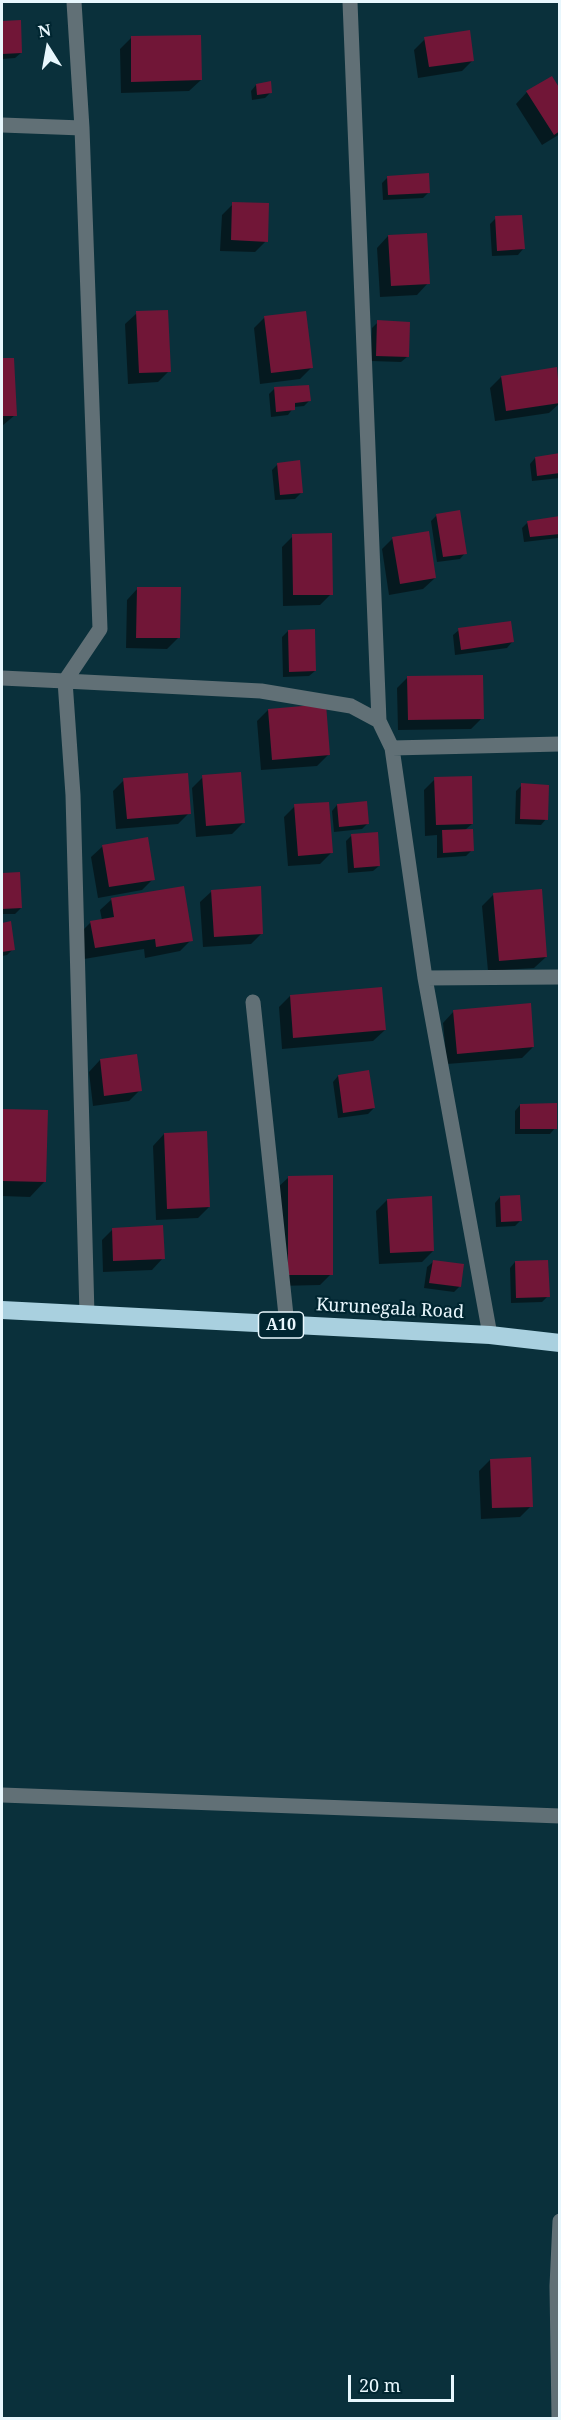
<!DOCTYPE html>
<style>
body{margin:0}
#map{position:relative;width:561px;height:2420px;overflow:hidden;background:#0a303b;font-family:"Noto Serif",serif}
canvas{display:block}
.frame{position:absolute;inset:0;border:3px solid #e8f7fd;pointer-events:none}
.north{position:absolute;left:18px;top:18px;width:60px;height:60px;-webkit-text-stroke:4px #002631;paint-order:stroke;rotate:349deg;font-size:16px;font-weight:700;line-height:24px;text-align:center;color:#e8f7fd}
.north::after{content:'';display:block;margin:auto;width:21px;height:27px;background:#e8f7fd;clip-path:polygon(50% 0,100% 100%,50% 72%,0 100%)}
.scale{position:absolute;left:348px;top:2375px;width:106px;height:27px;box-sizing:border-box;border:3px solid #e8f7fd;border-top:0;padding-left:8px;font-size:18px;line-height:21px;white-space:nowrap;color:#e8f7fd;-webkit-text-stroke:4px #002631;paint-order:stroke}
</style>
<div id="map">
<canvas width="561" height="2420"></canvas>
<div class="frame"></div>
<div class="north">N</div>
<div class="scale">20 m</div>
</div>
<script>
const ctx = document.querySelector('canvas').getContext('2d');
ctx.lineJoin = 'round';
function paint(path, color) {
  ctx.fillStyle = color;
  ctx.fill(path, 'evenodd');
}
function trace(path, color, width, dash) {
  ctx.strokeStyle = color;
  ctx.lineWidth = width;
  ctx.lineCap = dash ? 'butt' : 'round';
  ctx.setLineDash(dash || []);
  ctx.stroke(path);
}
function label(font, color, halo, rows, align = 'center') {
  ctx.font = font + ' "Noto Serif",serif';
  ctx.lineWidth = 4.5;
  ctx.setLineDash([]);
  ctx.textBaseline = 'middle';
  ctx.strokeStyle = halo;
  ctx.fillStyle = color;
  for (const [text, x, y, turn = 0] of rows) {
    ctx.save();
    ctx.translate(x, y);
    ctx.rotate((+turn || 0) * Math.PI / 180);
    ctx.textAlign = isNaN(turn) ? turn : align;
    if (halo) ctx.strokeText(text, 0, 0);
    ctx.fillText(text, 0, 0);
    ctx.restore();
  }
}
paint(new Path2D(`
 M2 22H20L21 53 15 58 2 59Z
 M131 38 201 80 189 91 121 93 120 49Z
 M425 39 473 60 462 71 418 78 414 50Z
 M256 85 271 92 265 98 252 100 251 91Z
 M527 92H560V134L542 145 516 104Z
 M388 177 429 192 423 198 383 200 382 183Z
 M233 204 266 241 255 252 220 251 222 215Z
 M496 218 523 249 518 255 492 256 490 224Z
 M388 236 428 283 417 295 380 297 377 248Z
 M137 313 169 371 158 382 128 384 125 324Z
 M265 317 312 367 300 379 260 384 254 328Z
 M378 322 407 357 401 362 371 361 372 328Z
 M2 359H13L15 415 2 426Z
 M501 377 560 403 549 413 495 421 490 388Z
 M275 388 309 401 304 406 294 407 288 415 271 417 269 394Z
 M560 454V478L532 481 530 464 535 458Z
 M278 464 301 493 295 499 275 500 272 470Z
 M437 515 465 553 460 559 437 562 431 521Z
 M560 518 558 538 524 542 522 528 528 522Z
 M293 536 331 594 320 605 283 606 282 547Z
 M393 538 435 578 423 589 389 595 382 549Z
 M138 588 178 638 167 649 126 648 127 600Z
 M459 630 512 642 507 648 455 655 453 635Z
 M288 631 315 671 309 676 283 677 282 637Z
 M408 677 482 718 471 729 398 730 397 688Z
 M268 710 329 754 317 766 261 770 257 721Z
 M203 777 243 823 232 834 196 837 192 788Z
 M435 779 472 824 465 830 472 850 466 856 437 858V835L425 836 424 790Z
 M124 780 189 813 178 824 116 829 113 791Z
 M522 785 546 819 541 825 515 824 516 791Z
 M337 805 368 823 362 829 334 832 332 811Z
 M295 806 331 853 320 864 288 866 284 817Z
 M352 835 379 866 373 871 348 873 346 841Z
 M103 846 153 879 142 890 98 898 91 857Z
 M18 873 21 908 15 914H2V874Z
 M212 891 262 933 251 944 203 947 200 902Z
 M493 895 546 957 534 968 488 971 482 906Z
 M112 899 191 940 180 951 145 958 144 949 84 959 80 933 91 922 102 920 100 910Z
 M10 923 13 949 7 955 2 956V924Z
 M290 996 385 1030 373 1041 282 1049 279 1007Z
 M454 1011 533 1047 522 1058 447 1064 443 1023Z
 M100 1060 140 1090 129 1101 93 1106 89 1072Z
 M338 1076 374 1108 368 1114 338 1118 333 1082Z
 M520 1105 555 1128 550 1134H515V1111Z
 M2 1110 47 1112 45 1181 30 1197 2 1196Z
 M164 1134 209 1207 198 1218 156 1220 153 1146Z
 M289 1177 331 1274 320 1285 277 1286V1188Z
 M500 1197 520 1221 515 1226 496 1227 495 1203Z
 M387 1200 433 1251 422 1262 379 1264 376 1211Z
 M113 1229 163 1258 152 1270 103 1272 102 1240Z
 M433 1262 460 1286 454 1292 424 1288 427 1267Z
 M515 1262 548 1296 542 1302 511 1303 510 1268Z
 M490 1460 531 1506 520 1517 481 1519 479 1471Z`), '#0007');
paint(new Path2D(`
 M21 20 22 53 2 54V21Z
 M470 30 474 61 429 67 424 37Z
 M201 35 202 80 131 82V36Z
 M552 76 560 89V131L554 135 526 91Z
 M271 81 272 93 257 95 256 84Z
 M429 173 430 193 388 195 387 176Z
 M232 202 269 203 268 242 231 240Z
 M522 215 525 249 497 251 495 216Z
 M427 233 430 284 391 286 388 235Z
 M168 310 171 372 139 373 136 311Z
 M306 311 313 368 271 373 264 316Z
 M377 320 410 322 409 357 376 356Z
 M2 358H14L17 416H2Z
 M557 367 560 403 506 411 501 376Z
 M309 385 311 401 295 403V410L276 412 274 387Z
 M560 453V473L537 476 535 457Z
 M300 460 303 493 280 495 277 463Z
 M460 510 467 554 443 557 436 514Z
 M560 516V534L530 537 527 521Z
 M429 531 436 578 400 584 392 537Z
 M332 533 333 595H293L292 534Z
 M137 587H181L180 638H136Z
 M511 621 514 642 461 650 458 628Z
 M315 629 316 671 289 672 288 630Z
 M483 675 484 719 408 720 407 676Z
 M326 704 330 755 272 760 268 709Z
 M241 772 245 823 206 826 202 775Z
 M188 773 191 814 127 819 123 778Z
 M472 776 473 824 436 825 434 777Z
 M521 783 549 785 548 820 520 819Z
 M367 801 369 824 339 827 337 804Z
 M329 802 333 853 298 856 294 804Z
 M473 829 474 851 443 853 442 830Z
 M378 832 380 866 354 868 351 834Z
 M148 837 155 880 109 887 102 845Z
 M20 872 22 908 2 909V873Z
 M184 886 193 941 156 947 155 939 95 948 90 921 114 917 111 898Z
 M261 886 263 934 214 937 211 890Z
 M542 889 547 957 499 961 493 893Z
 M11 921 15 950 2 952V923Z
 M382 987 386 1030 293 1038 290 995Z
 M531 1003 534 1047 457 1054 453 1010Z
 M137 1054 142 1091 104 1096 100 1059Z
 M369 1070 375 1108 343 1113 338 1075Z
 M557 1103V1129H520V1104Z
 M2 1109 48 1110 46 1182 2 1181Z
 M207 1131 210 1207 167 1209 164 1133Z
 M333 1175V1275H288V1176Z
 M520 1195 522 1221 501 1222 500 1196Z
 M432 1196 434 1251 390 1253 387 1199Z
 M163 1225 165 1259 113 1261 112 1228Z
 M433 1260 464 1264 461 1287 429 1283Z
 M548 1260 550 1297 516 1298 515 1261Z
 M531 1457 533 1507 492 1508 490 1459Z`), '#711637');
trace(new Path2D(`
 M350 2 379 721 392 748 425 978 490 1335
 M2 125 82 128
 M2 678 65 681 100 629 82 128 74 2
 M392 748 560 744
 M425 978 560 977
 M253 1002 287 1325
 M87 1315 73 795 65 681 261 691 351 706 379 721
 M2 1795 560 1816
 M559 2418 557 2286 560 2221`), '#617076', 15);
trace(new Path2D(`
 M2 1310 490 1335 560 1343`), '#a9d0df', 18);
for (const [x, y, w] of [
 [281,1325,45]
]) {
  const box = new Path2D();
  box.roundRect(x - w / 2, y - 13, w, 26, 4.5);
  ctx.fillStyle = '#002631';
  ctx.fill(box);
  trace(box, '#e8f7fd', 1.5);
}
label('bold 16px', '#e8f7fd', null, [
 ["A10",281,1325]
]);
label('18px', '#e8f7fd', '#002631', [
 ["Kurunegala Road",390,1309,3]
]);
</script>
